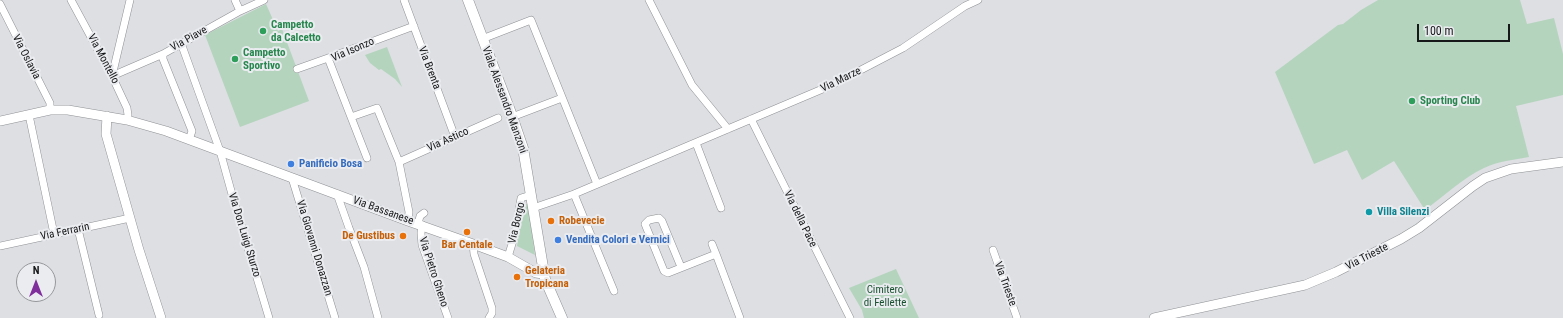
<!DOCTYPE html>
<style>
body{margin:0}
#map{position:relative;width:1563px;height:318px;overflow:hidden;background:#dddfe3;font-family:"Roboto Condensed",sans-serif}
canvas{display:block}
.north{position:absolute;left:16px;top:262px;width:40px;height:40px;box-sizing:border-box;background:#eaecf0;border:1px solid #96979a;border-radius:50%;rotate:0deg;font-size:11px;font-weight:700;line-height:16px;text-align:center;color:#171819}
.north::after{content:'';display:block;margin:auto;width:14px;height:18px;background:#812e9d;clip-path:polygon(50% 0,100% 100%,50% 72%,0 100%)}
.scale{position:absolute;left:1417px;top:24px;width:93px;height:18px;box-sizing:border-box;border:2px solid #171819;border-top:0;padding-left:5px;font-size:12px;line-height:14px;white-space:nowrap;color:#171819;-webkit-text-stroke:3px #eaecf0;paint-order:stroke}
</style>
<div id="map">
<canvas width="1563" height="318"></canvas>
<div class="north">N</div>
<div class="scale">100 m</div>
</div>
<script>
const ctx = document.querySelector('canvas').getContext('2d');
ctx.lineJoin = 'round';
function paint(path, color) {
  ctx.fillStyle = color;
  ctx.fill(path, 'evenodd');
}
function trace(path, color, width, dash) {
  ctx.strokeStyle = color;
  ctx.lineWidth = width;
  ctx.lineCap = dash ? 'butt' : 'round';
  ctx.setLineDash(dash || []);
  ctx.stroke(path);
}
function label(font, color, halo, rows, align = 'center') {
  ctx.font = font + ' "Roboto Condensed",sans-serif';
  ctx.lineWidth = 4;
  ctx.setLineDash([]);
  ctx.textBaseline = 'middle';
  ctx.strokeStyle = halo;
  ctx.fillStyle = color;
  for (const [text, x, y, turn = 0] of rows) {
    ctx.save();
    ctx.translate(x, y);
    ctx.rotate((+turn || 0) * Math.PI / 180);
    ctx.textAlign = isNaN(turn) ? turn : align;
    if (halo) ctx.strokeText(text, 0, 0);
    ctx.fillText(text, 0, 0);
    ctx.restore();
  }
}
paint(new Path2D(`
 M1378 0H1520L1527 24 1554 18 1563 54V95L1516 106 1529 157C1514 160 1498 161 1484 168 1463 178 1444 196 1425 210L1394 161 1362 180 1347 150 1314 164 1275 72 1338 25 1343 24 1361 10Z
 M266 4 278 31 282 29 309 101 240 127 205 35Z
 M387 47 402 87 395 79 381 69 379 70 370 63 365 55Z
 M524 204H527L528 206 535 255 517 246Z
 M896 269 919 318H864L862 310 849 288Z`), '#b5d4be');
const minor = new Path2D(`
 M71 0 112 76 127 108 128 115 127 120
 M235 0 240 11
 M404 0 455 137
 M649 0 692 85 728 129
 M0 4 50 103V110
 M482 39 531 20 597 184
 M181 43 220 151 233 198 269 318
 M163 54V59L192 131 189 140
 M297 69 328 58
 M112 76 163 54 240 11 264 0
 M112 76 130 0
 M29 115 54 234
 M351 117 367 158
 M512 117 562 98
 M751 119 850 318
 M696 143 721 208
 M399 162 498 118
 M292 178 335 318
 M337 194 349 228 364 267 378 318
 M574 194 614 291
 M533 208 574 194 832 85 903 48 965 6 978 0
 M408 221 409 212 399 162 377 108 351 117 328 58 414 26
 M418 224 420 216 424 213
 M422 225 421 233 422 245 448 318
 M78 229 99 315
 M473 244 474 254 492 308V313L489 318
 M712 244 716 254
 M0 246 130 218
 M993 250 1017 318
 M508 257 515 234 521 198 531 195
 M681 267 662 221 659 218 649 220 645 224 664 271 668 273 716 254 740 318`);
const tertiary = new Path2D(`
 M107 116 106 134 139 250 161 318
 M0 121 50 110H68L127 120 166 131 408 221 473 244 508 257 536 273 543 274
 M1154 318 1305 285 1336 272 1401 239 1419 228 1473 186 1485 178 1511 169 1563 162`);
const secondary = new Path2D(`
 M468 0 511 113 523 148 545 279 562 318`);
trace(minor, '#8f9194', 8);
trace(tertiary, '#8f9194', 10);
trace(secondary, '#8f9194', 11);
trace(minor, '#fff', 7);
trace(tertiary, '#fff', 9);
trace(secondary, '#fff', 10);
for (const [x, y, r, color] of [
 [263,31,4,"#2e9e5b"],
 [235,59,4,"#2e9e5b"],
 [1412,101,4,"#2e9e5b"],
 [291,164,4,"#3f7fe0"],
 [1369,212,4,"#0f9aa8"],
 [551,221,4,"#e8710a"],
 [467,232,4,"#e8710a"],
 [403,236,4,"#e8710a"],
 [558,240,4,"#3f7fe0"],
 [517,277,4,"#e8710a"]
]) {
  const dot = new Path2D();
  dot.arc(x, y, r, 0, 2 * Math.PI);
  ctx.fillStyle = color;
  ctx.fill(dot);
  trace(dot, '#eaecf0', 1.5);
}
label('bold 11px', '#27864d', '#eaecf0', [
 ["Campetto",271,25],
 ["da Calcetto",271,38],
 ["Campetto",243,53],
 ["Sportivo",243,66],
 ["Sporting Club",1420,101]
], 'left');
label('11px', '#171819', '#eaecf0', [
 ["Via Piave",189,39,-29],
 ["Via Isonzo",353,50,-23],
 ["Via Oslavia",26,57,63],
 ["Via Montello",103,59,62],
 ["Via Brenta",429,68,69],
 ["Via Marze",841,80,-26],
 ["Viale Alessandro Manzoni",504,100,70],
 ["Via Astico",448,140,-24],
 ["Via Bassanese",383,211,20],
 ["Via della Pace",800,219,64],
 ["Via Borgo",517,223,-77],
 ["Via Ferrarin",65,232,-12],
 ["Via Don Luigi Sturzo",244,235,73],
 ["Via Giovanni Donazzan",314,248,73],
 ["Via Trieste",1367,257,-27],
 ["Via Pietro Gheno",433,272,72],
 ["Via Trieste",1005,284,70]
]);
label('bold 11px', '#366cbe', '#eaecf0', [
 ["Panificio Bosa",299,164],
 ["Vendita Colori e Vernici",566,240]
], 'left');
label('bold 11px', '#0d838f', '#eaecf0', [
 ["Villa Silenzi",1377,212]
], 'left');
label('bold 11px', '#c56008', '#eaecf0', [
 ["Robevecie",559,221],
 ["De Gustibus",395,236,"right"],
 ["Bar Centale",467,245,"center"],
 ["Gelateria",525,271],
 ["Tropicana",525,284]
], 'left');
label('11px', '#195030', '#eaecf0', [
 ["Cimitero",885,290],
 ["di Fellette",885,303]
]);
</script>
